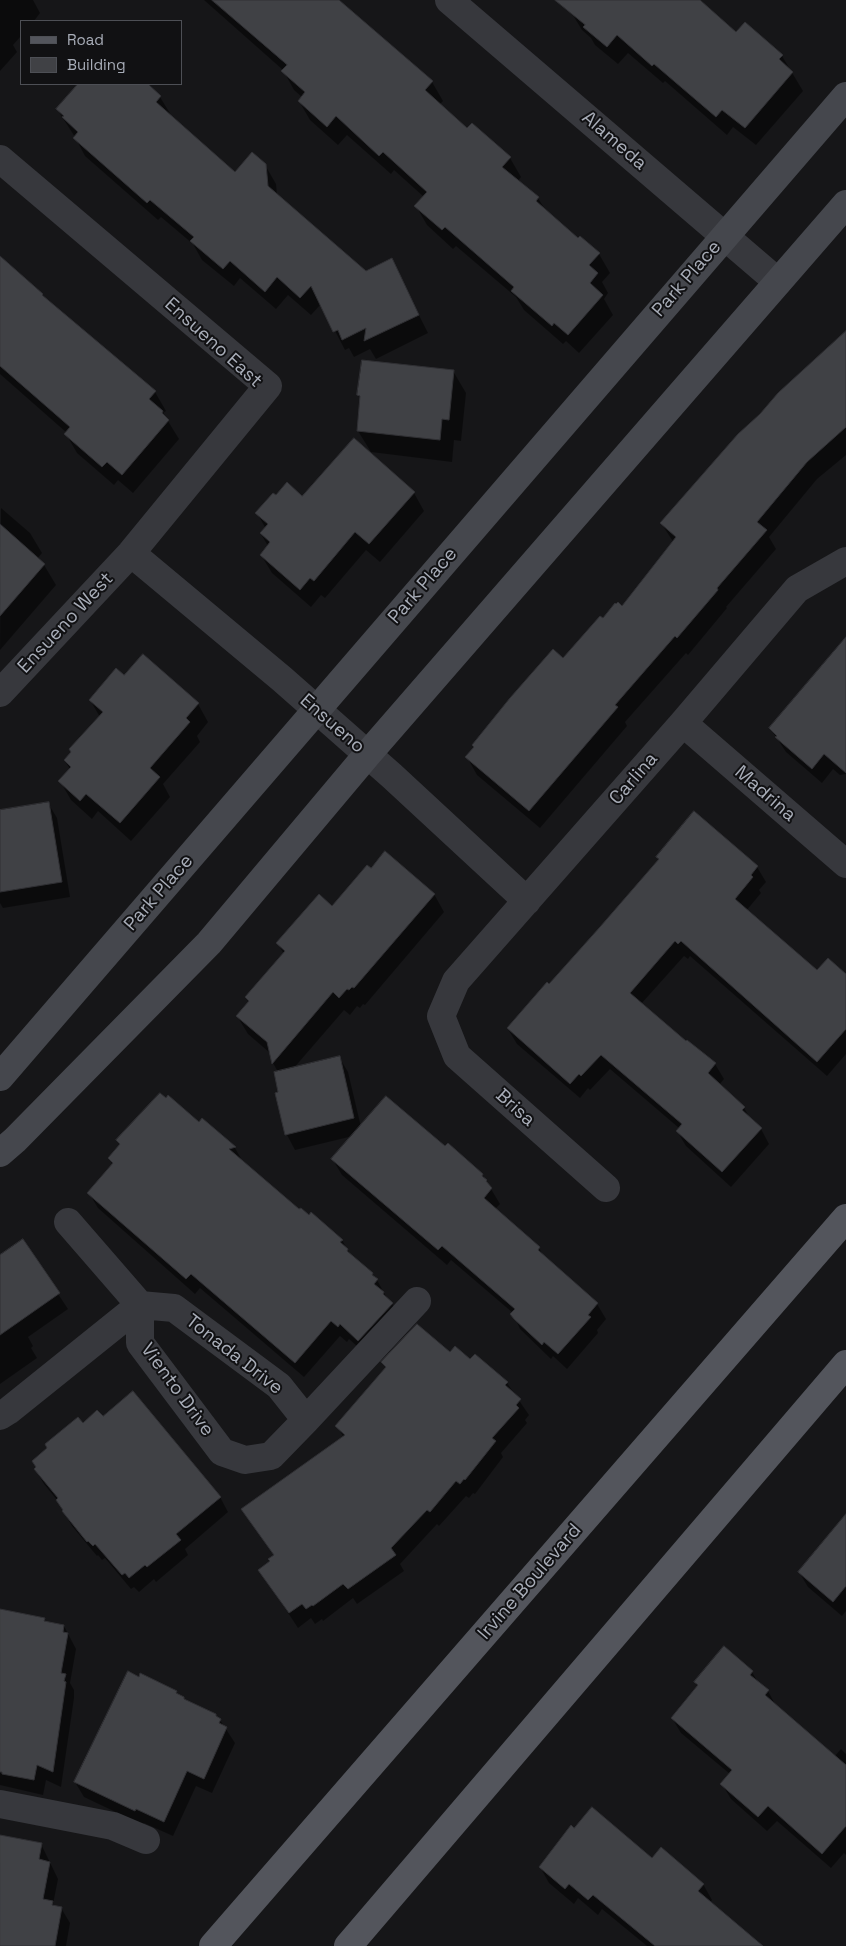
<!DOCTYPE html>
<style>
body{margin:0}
#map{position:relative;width:846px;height:1946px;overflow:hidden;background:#161618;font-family:"Space Grotesk",sans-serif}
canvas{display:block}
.legend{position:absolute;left:20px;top:20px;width:162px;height:65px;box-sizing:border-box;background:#111113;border:1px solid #4d4f55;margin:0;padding:6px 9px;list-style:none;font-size:15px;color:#a8adb8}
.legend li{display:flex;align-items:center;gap:10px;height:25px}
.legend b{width:25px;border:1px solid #4d4f55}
</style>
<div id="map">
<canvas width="846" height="1946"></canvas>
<ul class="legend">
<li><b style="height:6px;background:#53555c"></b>Road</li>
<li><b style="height:14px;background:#404145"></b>Building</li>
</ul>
</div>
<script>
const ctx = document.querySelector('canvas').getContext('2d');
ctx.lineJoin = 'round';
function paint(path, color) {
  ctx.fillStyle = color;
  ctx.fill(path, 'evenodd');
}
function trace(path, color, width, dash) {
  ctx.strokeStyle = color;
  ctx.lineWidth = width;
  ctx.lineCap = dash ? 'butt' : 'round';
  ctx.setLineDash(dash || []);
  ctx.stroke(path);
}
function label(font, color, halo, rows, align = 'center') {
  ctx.font = font + ' "Space Grotesk",sans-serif';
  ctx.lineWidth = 4;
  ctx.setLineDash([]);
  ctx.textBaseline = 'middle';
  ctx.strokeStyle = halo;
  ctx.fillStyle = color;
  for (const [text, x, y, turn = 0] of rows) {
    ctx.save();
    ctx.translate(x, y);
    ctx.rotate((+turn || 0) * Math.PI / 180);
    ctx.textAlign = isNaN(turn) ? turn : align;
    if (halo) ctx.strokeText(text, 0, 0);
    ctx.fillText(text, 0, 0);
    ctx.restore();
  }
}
paint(new Path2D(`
 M0 0H33L40 13 34 21H21V36L13 45 17 52 0 71Z
 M204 0H337L432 82 443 101 439 105 467 130 510 158 521 177 518 181 538 198 546 211 578 239 599 254 610 273 602 282 608 293 604 299 613 315 579 353 566 341 563 344 524 310 516 297 456 246 453 249 427 225 416 206 424 197 394 170 391 174 347 135 338 145 310 120 299 101 302 97 294 90 283 70Z
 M558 0H698L736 33 782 56 803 91 756 145 733 127 727 135 665 81 663 83 628 53 618 64 595 45 591 38 582 30 571 12Z
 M79 84H146L160 97 171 115 170 116 235 174 265 165 276 184 277 195 365 272 391 260 428 333 376 359 370 349 354 357 349 348 345 350 321 304 311 315 288 295 276 309 240 278 234 286 202 260 193 244 161 217 158 220 85 156 75 137 57 109Z
 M0 257 42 295 45 299 155 392 166 411 163 413 179 439 133 493 118 480 114 485 77 453 66 434 67 433 0 374Z
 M846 331V455L817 479 769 537 776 549 726 607 727 608 688 655 686 653 625 722 627 726 540 828 477 775 467 757 603 620 622 608 674 543 661 523 829 349 828 347Z
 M453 371 466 393 461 441 454 440 452 462 371 452 358 431 361 400 358 395Z
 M414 493 424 511 380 562 366 550 325 598 321 595 311 607 272 573 261 555 268 546 261 534 266 529 257 513 276 497 303 498Z
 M1 508 30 533 42 553 37 559 44 565 56 585 0 650Z
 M846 636V774L840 775 833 769 822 783 786 752 770 728Z
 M124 677 198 704 208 722 197 736 200 742 163 784 170 797 131 841 98 811 92 819 71 800 60 781 70 769 65 761 100 717 90 700Z
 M48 803 57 818 70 897 3 908 0 903V811Z
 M657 857 757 867 766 882 759 890 761 893 746 911 817 972 846 976V1054L827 1076 690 956 688 959 684 956 641 1004 686 1043 715 1064 724 1079 719 1085 744 1108 752 1121 761 1129 769 1144 731 1187 686 1146 677 1131 679 1128 610 1069 590 1090 588 1088 580 1098 517 1044 508 1029 549 986 659 860Z
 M434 894 444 912 365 1005 363 1004 360 1008 357 1006 350 1015 344 1010 293 1069 339 1057 348 1072 361 1127 445 1148 482 1174 500 1204 495 1209 539 1248 544 1257 597 1304 606 1319 597 1330 598 1333 567 1369 553 1356 551 1359 520 1329 513 1313 451 1260 447 1265 342 1175 333 1160 353 1136 295 1150 287 1135 276 1094 280 1093 278 1072 273 1063 270 1053 248 1034 237 1016 249 1002 246 998 284 954 278 944 333 908Z
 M202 1120 235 1148 243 1162 300 1211 342 1240 351 1256 377 1280 388 1300 392 1304 401 1319 367 1355 349 1339 347 1342 340 1336 304 1377 200 1288 195 1294 98 1208 89 1193 113 1165 109 1158 121 1145 118 1140 199 1124Z
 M23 1241 68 1309 28 1337 33 1346 31 1348 37 1358 0 1384V1257Z
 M451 1354 471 1361 507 1383 529 1415 525 1420 527 1423 501 1453 503 1457 475 1494 473 1493 469 1498 466 1496 439 1526 437 1524 400 1564 404 1571 357 1604 353 1598 323 1621 322 1619 315 1624 311 1618 298 1628 260 1570 271 1562 275 1556 243 1510 344 1438 337 1426 387 1369 383 1362Z
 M83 1425 220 1497 228 1512 185 1549 188 1555 156 1582 154 1579 139 1592 134 1587 131 1589 105 1558 102 1560 98 1555 97 1556 72 1526 57 1500 44 1484 35 1469Z
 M846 1516V1611L842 1616 808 1587 799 1572Z
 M0 1618 44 1619 46 1623 64 1626 76 1649 70 1683 74 1690V1698L61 1787 46 1780 43 1795 0 1785Z
 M725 1648 752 1672 759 1684 768 1691 776 1706 834 1757 841 1749 846 1754V1855L844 1853 831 1868 777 1821 767 1831 731 1799 722 1784 730 1774 681 1733 672 1718 698 1687 695 1683Z
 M176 1692 185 1701 220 1720 235 1743 212 1793 196 1786 173 1836 144 1823 143 1825 84 1797 75 1782Z
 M0 1836 41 1844 58 1879 53 1904 55 1907 61 1908 70 1923 66 1946H0Z
 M652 1860 703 1884 712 1900 709 1903 756 1946H647L602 1909 598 1915 578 1898 574 1904 549 1883 540 1867Z`), '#0007');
const building = new Path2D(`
 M212 0H339L433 81 425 90 467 128 472 123 511 157 502 167 539 197 536 201 578 238 580 236 600 253 589 265 598 273 590 283 603 295 568 335 554 323 552 326 511 291 514 287 445 227 442 230 414 206 427 192 383 152 379 156 336 116 327 127 298 101 305 92 281 71 287 65Z
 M555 0H700L736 32 745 22 783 55 779 59 793 72 745 128 722 110 716 117 654 64 652 66 617 35 607 47 583 27 585 25Z
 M78 84H148L161 96 156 102 235 172 252 152 266 164 268 186 366 271 392 258 419 315 364 341 366 328 342 340 338 330 333 332 311 286 300 298 277 277 265 292 230 261 223 269 190 241 194 237 150 200 147 203 73 138 78 132 62 117 64 116 56 109Z
 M0 256 43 294 42 295 156 391 149 399 163 411 162 413 169 420 122 475 107 462 102 467 64 434 70 427 0 366Z
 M846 331V427L807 462 757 522 767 530 717 588 718 590 677 638 675 636 615 705 618 707 529 811 465 757 474 747 472 745 510 698 553 649 563 658 600 616 603 618 615 603 616 604 618 602 622 606 676 537 660 523 738 434 760 414 778 393Z
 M362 360 454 370 449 420 442 419 440 440 357 431 360 396 357 395Z
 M354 438 415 492 369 544 355 532 314 581 310 578 300 590 260 555 270 542 260 533 268 524 255 513 273 493 276 495 287 482 302 496Z
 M0 524 45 564 0 616Z
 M846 637V773L824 754 812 769 775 737 777 736 769 728Z
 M143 654 199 703 186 718 190 722 150 768 160 777 120 823 86 794 80 801 58 781 71 767 64 760 71 752 69 749 103 712 89 700 116 668 124 675Z
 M49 802 62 882 0 892V810Z
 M694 811 758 866 751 875 753 877 735 899 817 970 828 958 846 974V1029L817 1062 681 941 678 944 675 941 630 993 686 1041 687 1040 716 1063 708 1073 745 1107 742 1110 762 1128 722 1172 676 1131 682 1124 601 1055 581 1076 579 1074 570 1084 507 1028 547 982 549 984 600 927 659 859 656 857Z
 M385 851 435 894 354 988 352 987 349 990 347 989 339 998 333 992 272 1064 267 1042 236 1016 249 1001 245 997 285 951 276 943 319 894 332 906 367 865 371 868Z
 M340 1056 354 1118 285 1135 275 1093 278 1092 274 1072Z
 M160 1093 166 1098 168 1095 199 1122 202 1118 236 1147 229 1149 299 1209 301 1208 309 1215 311 1212 343 1240 340 1242 348 1249 347 1251 373 1273 372 1275 378 1279 374 1284 384 1292 383 1294 393 1303 358 1341 340 1324 338 1327 331 1321 295 1363 191 1274 186 1279 87 1193 113 1163 108 1158 120 1144 116 1140Z
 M386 1096 445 1146 448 1143 483 1174 482 1176 487 1180 486 1181 492 1188 484 1198 540 1247 538 1250 598 1303 588 1315 591 1317 558 1354 544 1342 542 1345 514 1319 510 1314 515 1309 442 1246 438 1250 331 1159Z
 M23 1239 60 1293 0 1335V1255Z
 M417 1324 450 1352 455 1346 470 1359 475 1354 508 1382 505 1385 521 1399 516 1405 519 1408 492 1438 496 1441 465 1480 464 1479 460 1484 456 1481 430 1512 427 1510 391 1548 396 1555 348 1589 343 1584 313 1606 312 1605 306 1609 302 1604 289 1613 258 1570 270 1561 268 1559 274 1555 241 1509 345 1435 335 1426 386 1367 381 1362Z
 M133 1391 221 1497 176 1534 181 1540 147 1567 145 1565 129 1578 125 1573 122 1575 95 1544 93 1546 88 1541 87 1542 62 1511 63 1510 56 1500 58 1498 34 1469 36 1467 32 1461 47 1448 45 1444 78 1417 83 1423 97 1410 103 1416Z
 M846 1514V1586L833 1602 798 1572Z
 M0 1609 45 1618 44 1621 64 1625 63 1632 68 1633 61 1673 66 1674 64 1681 66 1682 53 1772 37 1765 34 1780 2 1774V1772H0Z
 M724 1646 753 1671 750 1675 769 1690 765 1695 846 1765V1826L822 1854 768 1806 758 1817 720 1784 732 1770 671 1718 698 1685 694 1682Z
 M128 1671 139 1677 140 1673 177 1691 176 1693 184 1697V1699L216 1714V1716L221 1719 219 1723 227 1727 204 1779 187 1771 164 1822 136 1809 135 1811 74 1782Z
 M592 1807 652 1858 661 1847 704 1884 698 1891 763 1946H655L593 1895 588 1900 569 1884 565 1889 539 1867 571 1825 574 1828Z
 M0 1835 42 1843 39 1859 50 1862 43 1899 53 1901 52 1905 62 1907 55 1946H0Z`);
paint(building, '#404145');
trace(building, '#303034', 1);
trace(new Path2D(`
 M449 0 778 282
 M0 159 268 386 131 553 0 693
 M131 553 282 679 392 776 527 901
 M683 723 846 864
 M606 1188 457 1056 441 1016 456 981 683 723 797 589 846 561
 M68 1222 140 1305V1343L222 1452 245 1460 271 1456 306 1420
 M0 1416 8 1411 140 1305 174 1308 279 1386 306 1420 417 1301
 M0 1804 113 1826 146 1840`), '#37383d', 28);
trace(new Path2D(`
 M0 1077 846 96
 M0 1153 15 1140 209 943 367 755 846 204`), '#45474d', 28);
trace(new Path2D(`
 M213 1946 846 1218
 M348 1946 846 1364`), '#53555c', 28);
label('19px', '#a8adb8', '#111113', [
 ["Alameda",614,141,41],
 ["Park Place",687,279,-49],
 ["Ensueno East",213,343,42],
 ["Park Place",423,586,-49],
 ["Ensueno West",66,623,-47],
 ["Ensueno",332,724,41],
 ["Carlina",634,779,-49],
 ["Madrina",765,794,41],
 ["Park Place",159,893,-49],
 ["Brisa",515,1108,42],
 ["Tonada Drive",234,1355,38],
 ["Viento Drive",177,1390,54],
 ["Irvine Boulevard",530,1582,-49]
]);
</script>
